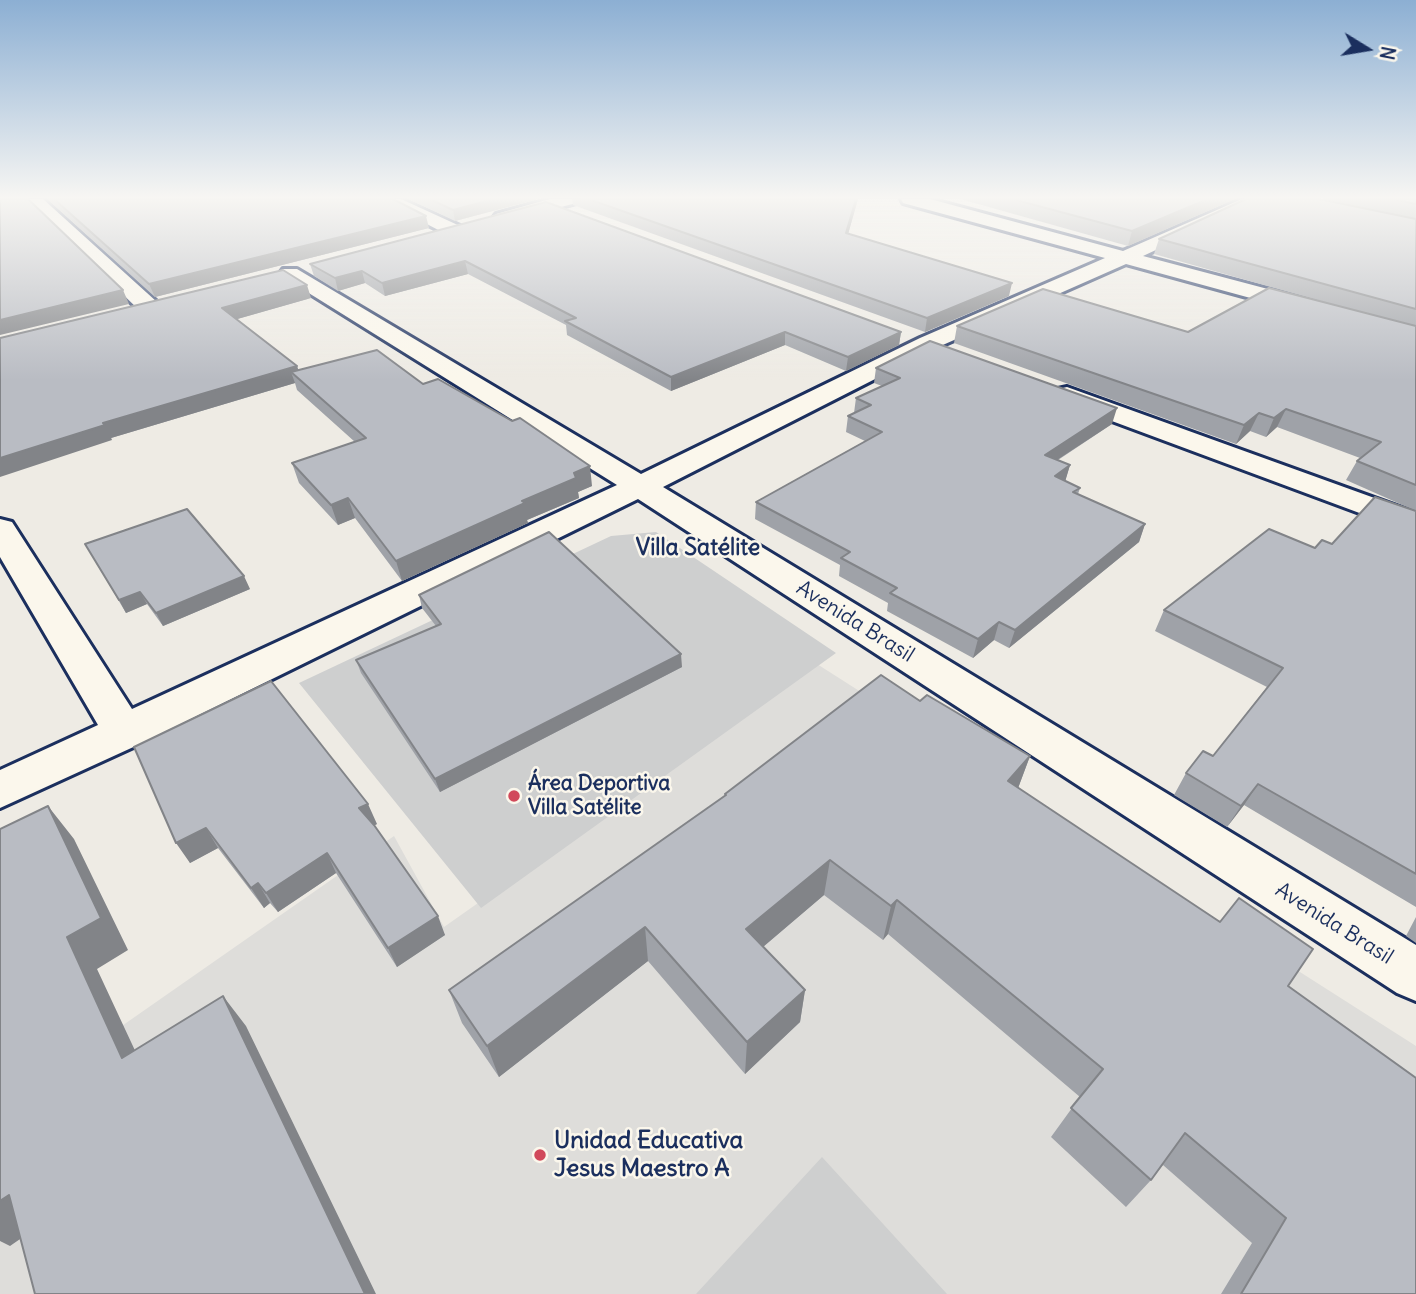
<!DOCTYPE html>
<meta charset="utf-8">
<style>
body{margin:0}
#map{position:relative;width:1416px;height:1294px;overflow:hidden;background:#eeebe4;font-family:Delius,sans-serif}
canvas{display:block}
.north{position:absolute;left:1332px;top:14px;width:70px;height:70px;-webkit-text-stroke:5px #fbf7ec;paint-order:stroke;rotate:101deg;font-size:19px;font-weight:700;line-height:28px;text-align:center;color:#1b2f5e}
.north::after{content:'';display:block;margin:auto;width:24px;height:32px;background:#1b2f5e;clip-path:polygon(50% 0,100% 100%,50% 72%,0 100%)}
</style>
<div id="map">
<canvas width="1416" height="1294"></canvas>
<div class="north">N</div>
</div>
<script>
const ctx = document.querySelector('canvas').getContext('2d');
ctx.lineJoin = 'round';
function paint(path, color) {
  ctx.fillStyle = color;
  ctx.fill(path, 'evenodd');
}
function trace(path, color, width, dash) {
  ctx.strokeStyle = color;
  ctx.lineWidth = width;
  ctx.lineCap = dash ? 'butt' : 'round';
  ctx.setLineDash(dash || []);
  ctx.stroke(path);
}
function label(font, color, halo, rows, align = 'center') {
  ctx.font = font + ' Delius,sans-serif';
  ctx.lineWidth = 5;
  ctx.setLineDash([]);
  ctx.textBaseline = 'middle';
  ctx.strokeStyle = halo;
  ctx.fillStyle = color;
  for (const [text, x, y, turn = 0] of rows) {
    ctx.save();
    ctx.translate(x, y);
    ctx.rotate((+turn || 0) * Math.PI / 180);
    ctx.textAlign = isNaN(turn) ? turn : align;
    if (halo) ctx.strokeText(text, 0, 0);
    ctx.fillText(text, 0, 0);
    ctx.restore();
  }
}
paint(new Path2D(`
 M817 664 1416 1046V1294H0V1111L394 836 444 927Z`), '#deddda');
paint(new Path2D(`
 M656 532 836 653 481 908 299 683 611 536Z
 M822 1157 947 1294H696Z`), '#cecfcf');
const minor = new Path2D(`
 M25 199H43L157 302 160 307 157 312H141Z
 M379 199H401L460 226 462 230 460 234H446Z
 M550 199H578L576 203 502 223 493 218 496 214Z
 M901 199H930L1123 251 1242 199H1265L1143 256 1317 302 1320 307 1317 312 1309 314 1126 264 936 348 663 487 1416 945V1001L1397 993 638 499 140 744 0 808V770L98 725 0 557V519L12 522 132 709 617 485 283 277 280 273 283 269H297L641 474 920 338 1105 258 903 203Z
 M1067 387 1416 513V534L1058 401 1054 395 1058 389Z`);
trace(minor, '#1b2f5e', 6);
paint(minor, '#fbf7ec');
paint(new Path2D(`
 M47 199H393L429 228 155 297Z
 M408 199H538L455 221Z
 M572 199H858L848 234 1009 296 925 332 573 205Z
 M960 199H1235L1128 246Z
 M1322 199H1416V511L1346 480 1357 461 1360 458 1277 427 1266 437 1250 431 1236 444 954 343 957 326 1188 332 1331 304 1154 254 1159 239 1361 208Z
 M546 202 901 332 899 345 846 371 785 345 671 391 567 335 566 325 468 274 385 296 365 283 338 291 314 276 310 264Z
 M311 298 237 319 297 366 298 370 423 384 592 486 578 492 579 498 527 520 528 523 402 581 355 518 338 525 299 483 292 463 355 442 297 390 295 383 111 438 112 440 0 338Z
 M876 368 1112 424 1058 460 1070 465 1065 481 1080 488 1078 494 1145 524 1139 542 1009 648 994 640 973 658 887 611 888 603 839 576 840 565 755 519 756 502 865 441 846 432 848 416 854 413 856 398 882 386 874 383Z
 M1416 511V907L1244 805 1227 827 1174 795 1186 773 1213 756 1267 687 1155 631 1164 610 1315 548 1332 544Z
 M85 544 250 589 163 626 147 604 126 613Z
 M419 595 682 667 440 792 361 673 356 660 436 626 422 608Z
 M920 701 1030 756 1018 788 1288 986 1416 1294H1221L1252 1243 1163 1165 1151 1180 1126 1207 1051 1137 1080 1097 888 934 883 940 824 895 763 947 805 990 800 1022 745 1074 648 961 499 1077 462 1023 449 990 725 796V794Z
 M134 747 377 824 374 825 445 935 397 967 336 873 278 912 270 903 264 908 218 848 190 863Z
 M1416 917V943L1406 936Z`), '#9fa2a8');
paint(new Path2D(`
 M494 199H538L455 221 453 210Z
 M856 199H858L845 245 846 233Z
 M1208 199H1235L1128 246 1132 231Z
 M426 216 429 228 155 297 149 284Z
 M465 261 468 274 385 296 382 283Z
 M362 271 365 283 338 291 335 278Z
 M1012 283 1009 296 925 332 927 318Z
 M307 285 311 298 227 322 222 308Z
 M123 290 129 304 0 335V320Z
 M785 332V345L671 391V377Z
 M901 332 899 345 846 371 848 357Z
 M297 366 302 381 291 372 295 383 111 438 112 440 0 477V458L103 423Z
 M1117 408 1112 424 1040 471 1045 455Z
 M1286 409 1277 427 1266 437 1274 418Z
 M1259 413 1250 431 1236 444 1244 425Z
 M1070 465 1065 482 1055 476Z
 M590 466 592 486 578 492 579 498 527 520 528 523 402 581 396 561 522 501 574 473Z
 M348 498 355 518 338 525 331 505Z
 M1145 524 1139 542 1009 648 1015 630Z
 M244 576 250 589 163 626 156 613Z
 M140 592 147 604 126 613 119 600Z
 M999 622 994 640 973 658 978 639Z
 M681 654 682 667 440 792 435 779Z
 M1030 756 1017 791 1008 781Z
 M1258 784 1244 805 1227 827 1241 806Z
 M368 804 377 824 368 829 359 808Z
 M48 806 74 839 128 950 97 969 152 1087 122 1058 67 937Z
 M206 828 218 848 190 863 176 843Z
 M327 853 336 873 278 912 266 893Z
 M830 860 824 895 744 963 746 929Z
 M258 883 270 903 264 908 251 888Z
 M897 900 888 934 883 940 891 906Z
 M438 916 445 935 397 967 388 948Z
 M645 927 648 961 499 1077 487 1046Z
 M805 990 800 1022 745 1074 747 1042Z
 M223 996 246 1026 376 1294H365Z
 M9 1195 49 1219 10 1246 0 1241V1201Z`), '#828488');
const building = new Path2D(`
 M0 199H28L123 290 0 320Z
 M54 199H393L426 216 149 284Z
 M430 199H494L453 210Z
 M588 199H856L846 233 1012 283 927 318Z
 M1012 199H1208L1132 231Z
 M1246 199H1319L1416 219V309L1159 239Z
 M1391 199H1416V204Z
 M546 202 901 332 848 357 785 332 671 377 565 321 576 318 465 261 382 283 362 271 335 278 310 264Z
 M283 270 307 285 222 308 297 366 103 423 105 425 0 458V338Z
 M1269 288 1416 326V485L1357 461 1381 442 1286 409 1274 418 1259 413 1244 425 957 326 1043 289 1188 332Z
 M930 341 1117 408 1045 455 1070 465 1055 476 1080 488 1073 492 1145 524 1015 630 999 622 978 639 890 593 897 588 841 558 850 552 756 502 882 432 848 416 871 405 856 398 900 378 876 368Z
 M377 350 423 384 438 379 512 421 520 418 590 466 574 473 576 478 522 501 525 503 396 561 348 498 331 505 292 463 366 438 291 372Z
 M1375 497 1416 511V874L1258 784 1241 806 1186 773 1203 751 1213 756 1283 668 1164 610 1269 529 1315 548 1322 540 1332 544Z
 M187 509 244 576 156 613 140 592 119 600 85 544Z
 M549 532 681 654 435 779 356 660 441 624 419 595Z
 M881 675 920 701 927 695 1030 756 1008 781 1220 922 1239 898 1313 949 1288 986 1416 1078V1294H1241L1286 1218 1185 1133 1151 1180 1071 1108 1103 1069 897 900 891 906 830 860 746 929 805 990 747 1042 645 927 487 1046 449 990 726 795 725 794Z
 M271 681 368 804 359 808 374 825 438 916 388 948 327 853 266 893 258 883 251 888 206 828 176 843 134 747Z
 M48 806 101 918 67 937 122 1058 223 996 365 1294H35L9 1195 0 1201V829Z`);
paint(building, '#b9bcc3');
trace(building, '#828488', 2);
const sky = ctx.createLinearGradient(0, 0, 0, 380);
sky.addColorStop(0, '#8cafd3');
sky.addColorStop(0.52, '#f7f6f3');
sky.addColorStop(1, '#f7f6f300');
ctx.fillStyle = sky;
ctx.fillRect(0, 0, 1416, 380);
for (const [x, y, r, color] of [
 [514,796,7,"#d1495b"],
 [540,1155,7,"#d1495b"]
]) {
  const dot = new Path2D();
  dot.arc(x, y, r, 0, 2 * Math.PI);
  ctx.fillStyle = color;
  ctx.fill(dot);
  trace(dot, '#fbf7ec', 2.5);
}
label('21px', '#1b2f5e', '#fbf7ec', [
 ["Avenida Brasil",855,622,32],
 ["Avenida Brasil",1334,924,32]
]);
label('bold 21px', '#1b2f5e', '#fbf7ec', [
 ["Área Deportiva",528,784],
 ["Villa Satélite",528,808]
], 'left');
label('bold 23px', '#1b2f5e', '#fbf7ec', [
 ["Villa Satélite",698,548]
]);
label('bold 24px', '#1b2f5e', '#fbf7ec', [
 ["Unidad Educativa",554,1141],
 ["Jesus Maestro A",554,1169]
], 'left');
</script>
